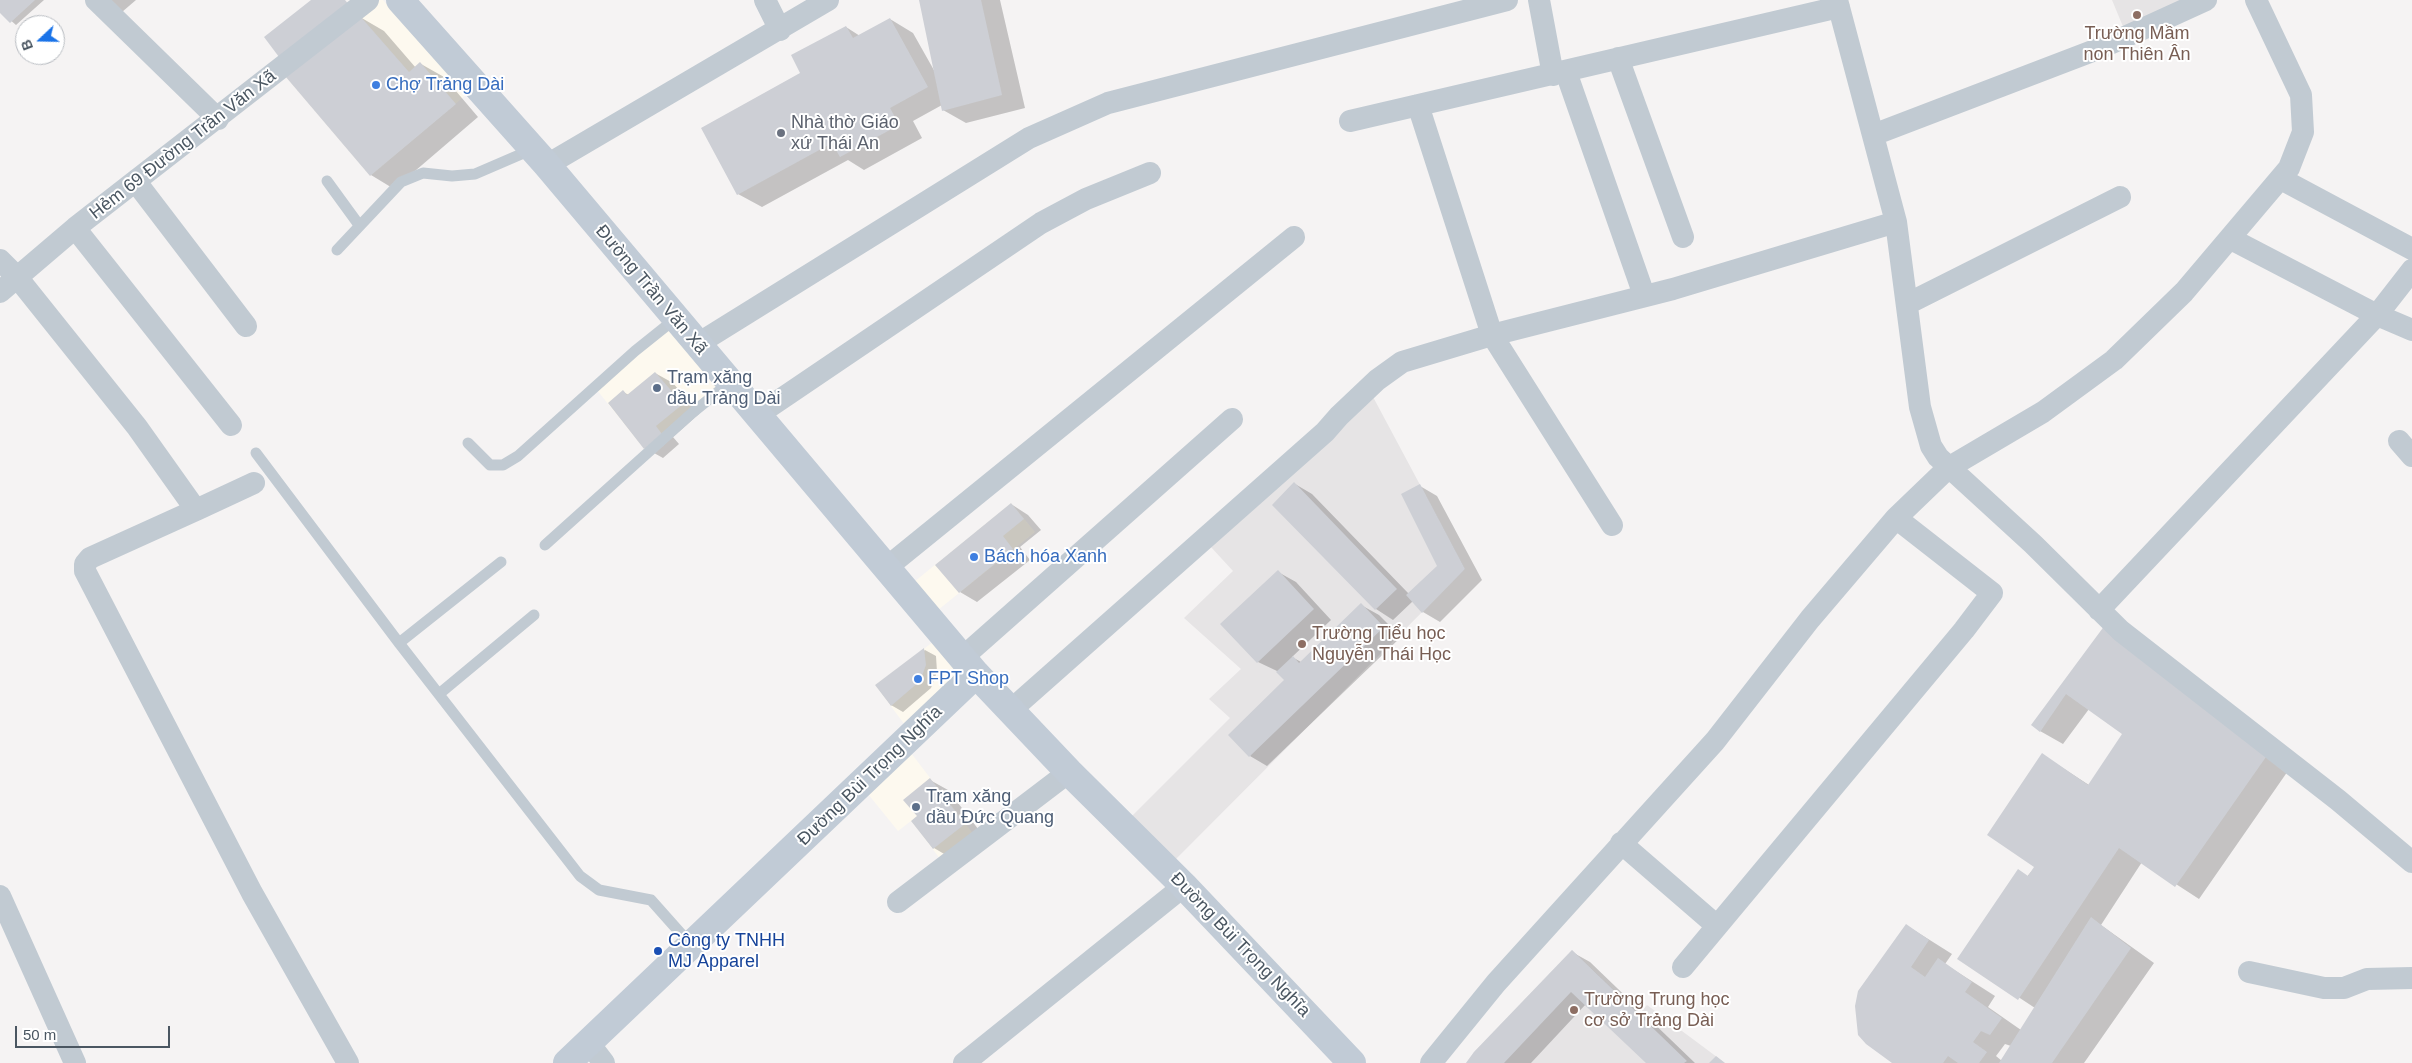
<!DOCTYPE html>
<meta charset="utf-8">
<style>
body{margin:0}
#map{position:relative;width:2412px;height:1063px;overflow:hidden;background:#f5f3f3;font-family:Helvetica,sans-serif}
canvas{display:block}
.north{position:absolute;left:15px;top:15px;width:50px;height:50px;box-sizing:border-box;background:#fff;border:1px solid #b7bbc0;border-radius:50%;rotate:249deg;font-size:14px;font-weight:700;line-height:20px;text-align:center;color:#4a5661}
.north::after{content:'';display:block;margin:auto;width:18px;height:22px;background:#1a73e8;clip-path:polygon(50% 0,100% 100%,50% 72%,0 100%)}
.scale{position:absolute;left:15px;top:1026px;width:155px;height:22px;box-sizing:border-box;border:2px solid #4a5661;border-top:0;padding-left:6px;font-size:15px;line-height:18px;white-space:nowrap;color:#4a5661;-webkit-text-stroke:4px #fff;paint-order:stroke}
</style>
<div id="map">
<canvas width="2412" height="1063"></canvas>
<div class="north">B</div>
<div class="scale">50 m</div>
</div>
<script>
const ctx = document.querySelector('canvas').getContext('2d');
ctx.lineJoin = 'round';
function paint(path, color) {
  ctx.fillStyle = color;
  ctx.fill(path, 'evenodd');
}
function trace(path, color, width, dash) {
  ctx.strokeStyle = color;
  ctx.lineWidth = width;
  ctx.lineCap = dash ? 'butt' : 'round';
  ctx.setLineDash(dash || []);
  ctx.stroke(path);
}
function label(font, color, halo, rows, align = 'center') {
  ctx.font = font + ' Helvetica,sans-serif';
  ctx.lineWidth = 4;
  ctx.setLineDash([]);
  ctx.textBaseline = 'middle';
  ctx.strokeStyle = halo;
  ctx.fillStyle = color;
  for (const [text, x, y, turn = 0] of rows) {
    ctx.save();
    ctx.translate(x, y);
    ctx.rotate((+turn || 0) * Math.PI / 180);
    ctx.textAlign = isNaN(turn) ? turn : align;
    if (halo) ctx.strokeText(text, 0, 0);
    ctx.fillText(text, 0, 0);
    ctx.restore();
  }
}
paint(new Path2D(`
 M380 0H383L467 94 370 176 285 76Z
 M669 330 717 386 644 449 597 390 642 350Z
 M1011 503 1035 532 938 610 914 582Z
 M933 642 960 673 905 725 875 685Z
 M911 753 974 835 941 860 911 821 898 831 868 794Z`), '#fdf9ef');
paint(new Path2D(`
 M2112 0H2187L2124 29Z
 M1372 395 1465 569 1175 860 1132 816 1230 718 1209 699 1241 669 1184 618 1233 571 1210 546Z
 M1572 950 1639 1014 1647 1005 1725 1063H1466L1474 1052Z`), '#e6e4e5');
paint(new Path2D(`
 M0 0H44L16 25 0 11Z
 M106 0H136L122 12Z
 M921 0H1000L1025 108 966 123 943 110 942 105 913 121 922 138 864 170 848 160 762 207 738 194 802 74 846 27 860 36 890 19 913 33 935 72Z
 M360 17 384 31 416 68 421 64 444 77 478 117 394 189 371 175Z
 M655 373 673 383 699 414 673 437 679 444 663 458 645 448 623 392 629 395Z
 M1295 484 1312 494 1409 594 1439 566 1420 486 1437 496 1482 580 1440 622 1423 612 1413 601 1393 620 1376 609 1274 505Z
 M1011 504 1028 515 1041 530 1020 547 1030 560 977 602 960 592Z
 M1278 572 1296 582 1331 620 1292 657 1301 662 1361 605 1379 615 1401 637 1267 766 1250 756 1286 680 1277 671 1258 662 1222 624Z
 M2105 626 2290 768 2199 899 2142 862 2101 925 2154 963 2084 1063H1894L1906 925 1952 954 1945 964 1995 996 1988 1007 2021 1030 2035 1008 1959 958 2035 867 2043 755 2089 785 2124 734 2089 709 2063 744 2040 731ZM2005 1044 2011 1046 2002 1061 1996 1056Z
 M925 650 936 656 937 672 931 688 903 712 891 705 876 685Z
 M930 780 948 790 982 834 951 858 934 848 919 816Z
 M1572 952 1590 962 1695 1063H1648L1586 1004 1531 1063H1468Z`), '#0003');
paint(new Path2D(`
 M0 0H35L10 23 0 13Z
 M311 0H345L351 7 279 57 264 37Z
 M919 0H981L1002 95 942 111Z
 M360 16 409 72 420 62 456 104 370 176 285 76Z
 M890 18 928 87 890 108 899 125 840 157 832 143 737 195 701 128 800 73 791 55 846 26 853 38Z
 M655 372 683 404 656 426 662 434 644 449 608 403 623 390 627 395Z
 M1294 482 1397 589 1375 610 1272 505Z
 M1420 484 1465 569 1422 613 1406 595 1437 566 1401 494Z
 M1011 503 1024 519 1003 536 1013 549 959 593 935 565Z
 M1278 570 1314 609 1257 663 1220 624Z
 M1361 603 1384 627 1249 757 1228 735 1284 680 1276 672 1293 656 1299 663Z
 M2105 625 2268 754 2175 887 2119 848 2018 1000 1957 959 2018 869 2028 876 2034 867 1987 835 2042 753 2088 785 2122 734 2066 694 2040 732 2031 725Z
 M924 648 926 665 920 681 891 706 875 685Z
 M930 778 965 824 933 849 911 821 917 816 903 800Z
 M2091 917 2131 948 2052 1063H1999Z
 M1906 924 1929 940 1911 967 1925 977 1938 958 1972 982 1965 992 2002 1018 1990 1035 1981 1031 1973 1042 1987 1052 1979 1063H1958L1948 1056 1943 1063H1892L1866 1044 1858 1035 1855 1006 1858 991Z
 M1572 950 1687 1061 1684 1063H1646L1571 992 1504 1063H1466L1474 1052Z
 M1716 1056 1725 1063H1709Z`), '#cdcfd5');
trace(new Path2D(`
 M327 181 359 225
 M337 250 401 182 423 173 452 176 475 174 533 149
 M468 443 490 465H503L518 456 635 351 675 319
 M256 453 399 643 580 876 599 890 651 900 691 945
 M545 545 692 413 729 383
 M399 643 501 562
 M439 694 534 615`), '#c1cad2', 11);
trace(new Path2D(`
 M96 0 218 119
 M765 0 780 30
 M1539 0 1553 75
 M1837 0 1896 222 1920 407 1931 446 1938 457 2033 544 2121 631 2338 800 2412 862
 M1618 58 1683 237
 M1566 72 1644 295
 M1418 105 1492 335 1612 525
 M1350 121 1839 7
 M1873 135 2103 47 2206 0
 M547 165 828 0
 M2281 179 2412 249
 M136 182 246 326
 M75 228 231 425
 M2231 239 2377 315 2412 330
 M0 260 17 277 137 427 196 510 90 558 85 564V571L252 893 348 1063
 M0 292 75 228 368 0
 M1907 304 2120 197
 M696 345 1029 138 1108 103 1507 0
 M756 416 1041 223 1086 199 1150 173
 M2399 441 2412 456
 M196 510 254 483
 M886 568 1294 237
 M2099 610 2377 315 2412 270
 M962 658 1232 419
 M1011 710 1325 432 1339 416 1377 380 1402 362 1492 335 1673 289 1896 222
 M1621 843 1717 926
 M0 896 75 1063
 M898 902 1069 772
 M1683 967 1964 630 1992 593 1896 518
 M2249 972 2324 988H2344L2367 979 2412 978
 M588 1042 604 1063
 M964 1063 1184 886
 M1431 1063 1496 983 1715 741 1810 619 1896 518 1948 468 2043 412 2114 360 2184 292 2289 168 2303 132 2301 95 2256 0`), '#c1cad2', 22);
trace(new Path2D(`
 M400 0 547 165 976 674 1069 772 1184 886 1352 1063
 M567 1063 976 674`), '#c1cbd6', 28);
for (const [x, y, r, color] of [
 [2137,15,5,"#8d6e63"],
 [376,85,5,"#3f7fe0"],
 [781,133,5,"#6b7280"],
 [657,388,5,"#5c6f8a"],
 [974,557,5,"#3f7fe0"],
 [1302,644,5,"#8d6e63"],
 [918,679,5,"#3f7fe0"],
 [916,807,5,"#5c6f8a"],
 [658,951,5,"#1a4fb4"],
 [1574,1010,5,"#8d6e63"]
]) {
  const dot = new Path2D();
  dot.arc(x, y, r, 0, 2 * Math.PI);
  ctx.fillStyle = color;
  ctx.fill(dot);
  trace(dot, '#fff', 2);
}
label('18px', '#785e54', '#fff', [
 ["Trường Mầm",2137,34,"center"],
 ["non Thiên Ân",2137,55,"center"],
 ["Trường Tiểu học",1312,634],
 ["Nguyễn Thái Học",1312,655],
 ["Trường Trung học",1584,1000],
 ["cơ sở Trảng Dài",1584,1021]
], 'left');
label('18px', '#366cbe', '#fff', [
 ["Chợ Trảng Dài",386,85],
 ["Bách hóa Xanh",984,557],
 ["FPT Shop",928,679]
], 'left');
label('18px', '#5b616d', '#fff', [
 ["Nhà thờ Giáo",791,123],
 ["xứ Thái An",791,144]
], 'left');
label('18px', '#4a5661', '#fff', [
 ["Hẻm 69 Đường Trần Văn Xã",183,145,-38],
 ["Đường Trần Văn Xã",651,290,50],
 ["Đường Bùi Trọng Nghĩa",870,776,-44],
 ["Đường Bùi Trọng Nghĩa",1240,945,46]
]);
label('18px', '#4e5e75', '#fff', [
 ["Trạm xăng",667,378],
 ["dầu Trảng Dài",667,399],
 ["Trạm xăng",926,797],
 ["dầu Đức Quang",926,818]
], 'left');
label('18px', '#164399', '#fff', [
 ["Công ty TNHH",668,941],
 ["MJ Apparel",668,962]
], 'left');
</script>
